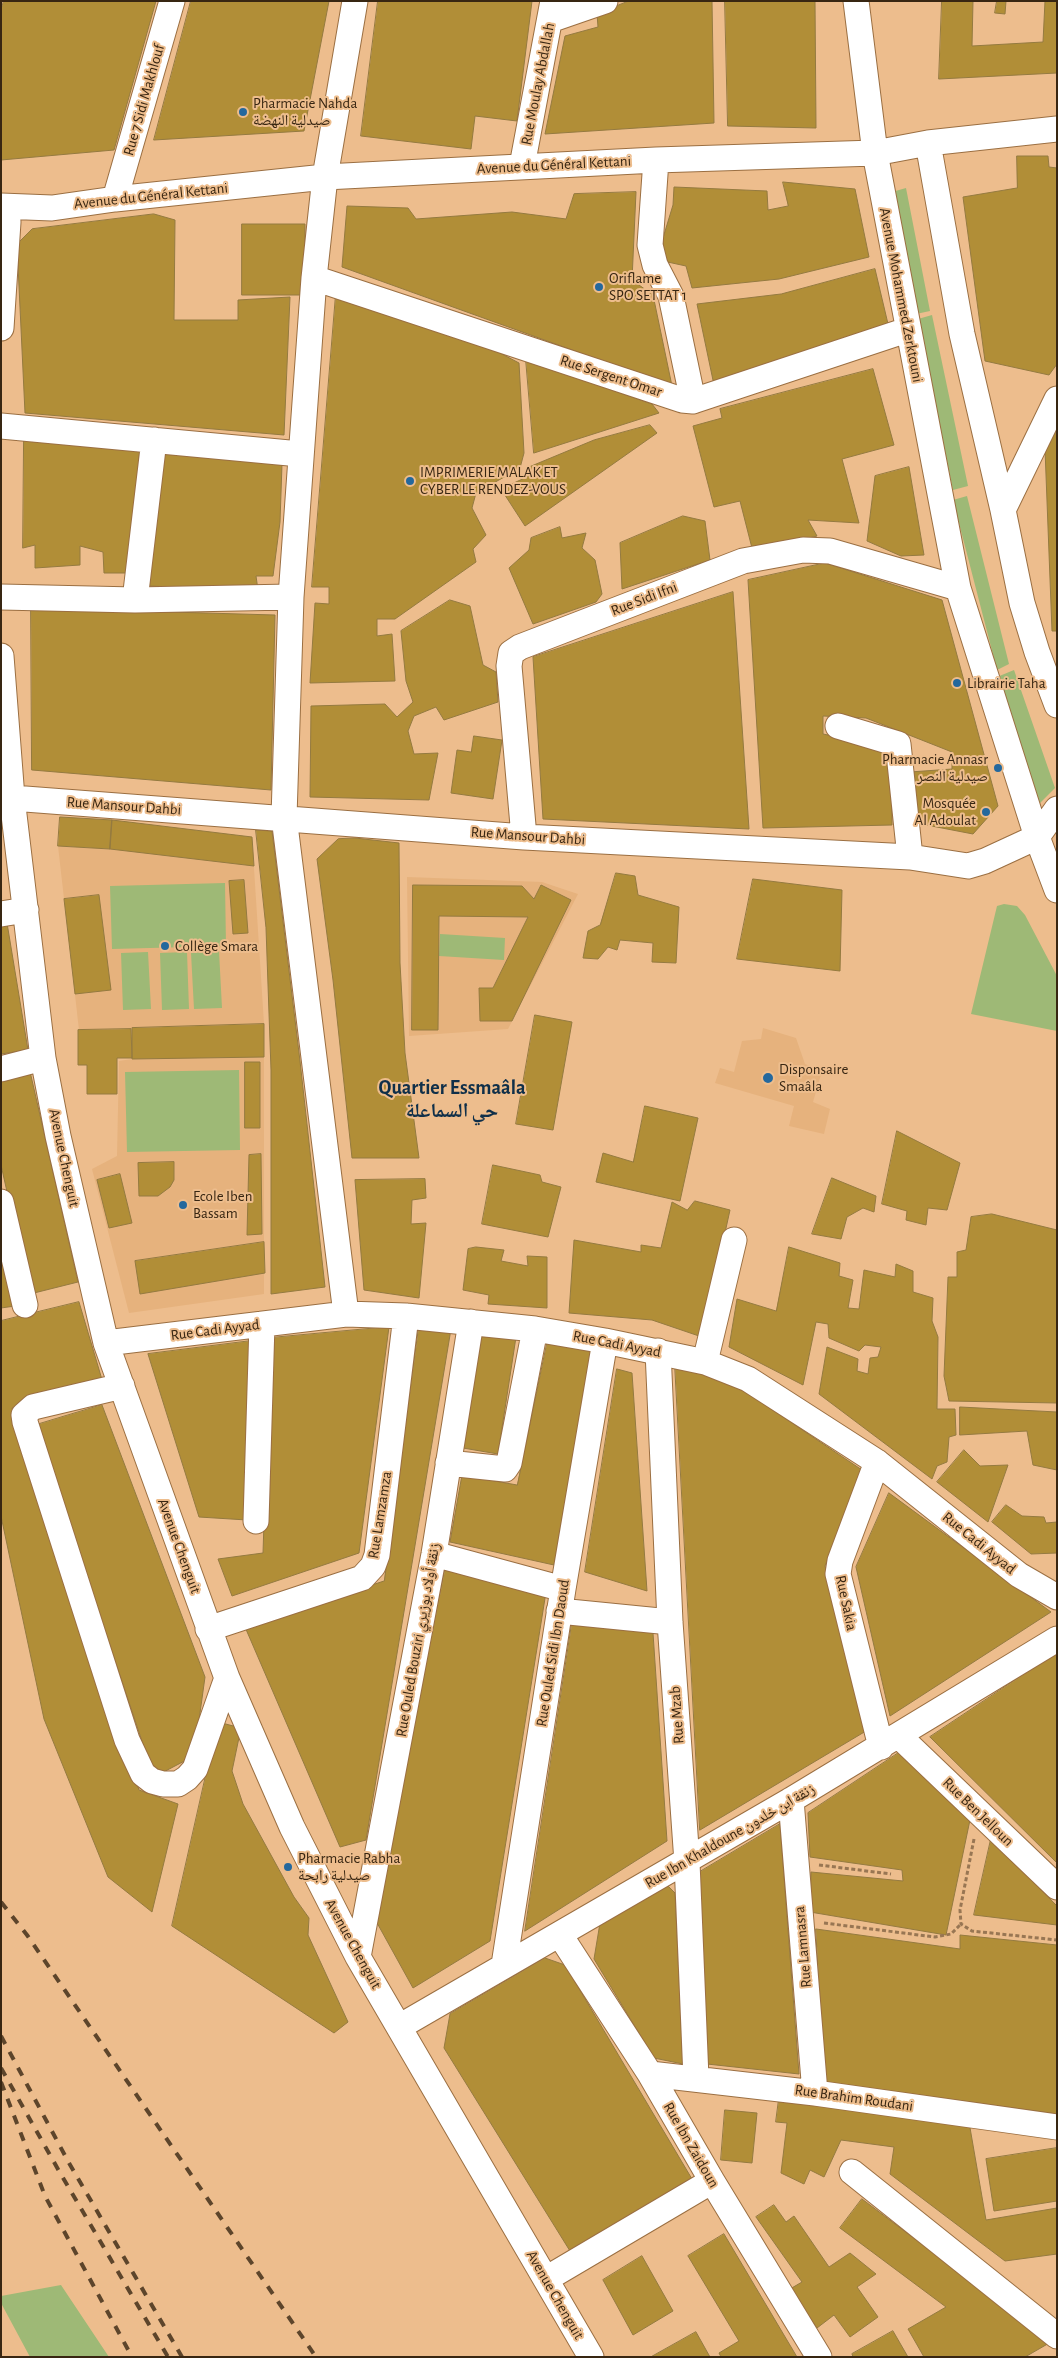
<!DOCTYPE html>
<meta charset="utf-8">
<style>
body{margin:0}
#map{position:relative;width:1058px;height:2358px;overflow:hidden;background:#edbd8d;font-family:"Alegreya Sans",sans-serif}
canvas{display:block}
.frame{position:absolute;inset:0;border:2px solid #382612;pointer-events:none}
</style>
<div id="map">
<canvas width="1058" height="2358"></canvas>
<div class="frame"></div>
</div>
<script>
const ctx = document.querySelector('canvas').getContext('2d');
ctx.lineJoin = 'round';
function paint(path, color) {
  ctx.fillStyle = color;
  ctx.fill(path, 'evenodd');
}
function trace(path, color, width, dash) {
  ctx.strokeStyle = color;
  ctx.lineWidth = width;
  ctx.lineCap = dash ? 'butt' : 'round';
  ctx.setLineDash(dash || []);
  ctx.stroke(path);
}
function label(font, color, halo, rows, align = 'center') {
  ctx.font = font + ' "Alegreya Sans","Noto Naskh Arabic",sans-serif';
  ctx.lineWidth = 4;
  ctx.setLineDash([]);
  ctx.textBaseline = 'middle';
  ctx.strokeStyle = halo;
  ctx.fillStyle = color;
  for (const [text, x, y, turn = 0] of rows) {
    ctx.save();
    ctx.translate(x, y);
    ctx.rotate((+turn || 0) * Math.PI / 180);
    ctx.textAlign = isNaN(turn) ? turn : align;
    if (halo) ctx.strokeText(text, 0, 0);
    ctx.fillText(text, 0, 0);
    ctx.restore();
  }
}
paint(new Path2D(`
 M112 820 252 837 264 1024V1294L129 1313 92 1169 117 1156 119 1061 132 1059V1029L79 1030 58 846 110 849Z
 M407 877 542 882 578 894 508 1029 409 1036Z
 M763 1028 796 1038 805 1064 822 1071 813 1102 830 1109 824 1134 789 1126 794 1106 715 1083 720 1068 734 1072 742 1041 761 1039Z`), '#e6b27d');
paint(new Path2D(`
 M906 188 930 311 916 314 892 192Z
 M932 315 968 486 953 490 918 319Z
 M967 496 1009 664 997 670 953 500Z
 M1014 670 1055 788 1040 803 997 677Z
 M225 883 226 946 112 949 110 886Z
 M1004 904 1017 906 1025 915 1057 976V1031L971 1014 997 906Z
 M440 934 505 938 504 960 439 956Z
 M219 951 222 1008 194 1009 191 953Z
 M148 952 151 1009 123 1010 121 953Z
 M187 952 189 1009 162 1010 160 953Z
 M239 1070 240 1150 127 1152 125 1072Z
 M61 2285 109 2357H30L1 2303V2296Z`), '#9eb976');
const building = new Path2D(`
 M4 1H156L114 150 1 160V9Z
 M191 1H329L304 131 154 140Z
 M378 1H532L517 121 475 116 471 149 361 136Z
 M629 1H712L714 123 545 134 565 36 598 27 597 14Z
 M725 1H815L816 128 728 126Z
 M942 1H973L972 46 1043 42 1045 1H1057V73L939 79Z
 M997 1H1006L1005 14 995 13Z
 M1017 156H1048L1049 167 1057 168V364L1049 375 985 361 963 197 1017 188Z
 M783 182 855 189 869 257 779 279 692 288 686 266 663 261V238L673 205 674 187 767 191 768 210 788 206Z
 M636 192 632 280 653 295 672 386 342 267 347 206 408 208 416 219 512 212 566 219 574 194Z
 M154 214 175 220 174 320H238V300L290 297 284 435 25 413 17 244 32 229Z
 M242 224H305V295H242Z
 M875 269 888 324 714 385 697 304 781 294Z
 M336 294 485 345 519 363 524 453 520 468 476 493 472 508 486 535 473 549 476 562 395 619H377V636L392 634 395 681 310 683 315 603 329 604V587H312Z
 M526 360 652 404 659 413 534 453Z
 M873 369 894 445 842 459 859 523 808 520 817 536 753 552 740 501 714 507 693 426 722 418 720 409Z
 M650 425 657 433 525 526 501 489 531 475 529 467 594 440Z
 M1057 431V631H1052L1045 449Z
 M24 439 140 448 129 573H104L103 552 80 546V565L35 568V545L23 548Z
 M163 450 282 464 280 522 273 576H256L258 590 148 586Z
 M909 467 924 555 901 556 867 541 875 476Z
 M683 516 705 521 710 560 622 589 620 543Z
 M560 527 562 538 586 533 582 548 595 560 602 594 596 602 533 624 509 568 529 550 531 538Z
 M825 563 942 600 998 806 973 834 916 823 910 772 952 769V752L866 718 823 716V734L892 748V825L763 828 748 580Z
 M733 592 749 829 543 819 533 657Z
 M450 600 470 606 483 665 496 672 498 702 444 720 436 707 414 716 408 731 414 754 438 753 429 800 310 797 311 706 385 704 397 717 413 702 406 681 401 631Z
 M31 608 275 615 271 790 32 770Z
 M474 736 502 740 493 799 451 793 457 750 471 752Z
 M60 817 112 820 110 849 58 846Z
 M112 820 252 837 254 866 110 849Z
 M256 830 272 831 300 1061 325 1287 271 1294V1070L266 928Z
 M355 838 399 843 400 963 405 1053 419 1158H352L333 980 317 859 338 839Z
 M616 873 635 876 638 895 679 907 676 963 652 962 653 943 620 940 617 950 608 947 598 959 583 958 588 931 600 925Z
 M753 879 842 890 840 971 737 959Z
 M244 880 248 933 233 934 229 881Z
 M413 885 522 886 534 899 541 885 571 900 512 1021H480L479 988H493L528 917 439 916 438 1030H412Z
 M99 895 111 990 75 994 64 899Z
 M1 923H7L28 1050 1 1054Z
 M535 1015 572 1022 553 1130 516 1124Z
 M264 1024V1057L132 1059V1028Z
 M131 1029 132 1058H117V1094H87V1065H78V1030Z
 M245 1062H260V1128H245Z
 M29 1067 78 1282 30 1294 1 1165V1073Z
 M645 1106 698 1118 680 1201 596 1182 603 1153 633 1162Z
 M897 1131 960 1163 947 1210 928 1208 926 1225 906 1220 907 1211 882 1204Z
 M261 1154 262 1234 247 1235 249 1155Z
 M174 1162V1180L170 1187 158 1196H139L138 1163Z
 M493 1165 540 1175 542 1182 561 1187 548 1237 482 1224Z
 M120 1174 132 1223 109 1228 97 1180Z
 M832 1178 876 1196 874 1212 863 1208 847 1217 841 1239 812 1234Z
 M425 1179 426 1198 412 1200 411 1224 426 1223 419 1298 364 1290 355 1180Z
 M695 1201 730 1210 702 1337 652 1320 569 1313 574 1240 641 1252V1245L661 1248 672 1202 687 1210Z
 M992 1214 1057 1230V1403L949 1401 944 1376 948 1277H957V1252L966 1250 971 1217Z
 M264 1242 265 1273 140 1294 135 1261Z
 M1 1246 15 1306 1 1308Z
 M476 1247 504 1250 501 1261 528 1266 527 1256 547 1257V1308L488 1304 489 1295 463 1290 468 1249Z
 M789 1247 840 1263 839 1276 853 1280 848 1308 859 1309 864 1270 895 1277 896 1264 913 1271V1292L933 1298 932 1321 938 1337 937 1409H955L956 1435 949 1437 947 1462 937 1466 932 1479 819 1394 827 1347 858 1359 857 1371 868 1374 870 1358 878 1357 881 1347 865 1345 859 1351 829 1338 828 1324 816 1322 803 1385 729 1347 737 1299 776 1311Z
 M79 1302 103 1383 12 1408 139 1790 178 1804 152 1912 108 1877 44 1719 1 1516V1321Z
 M389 1327 359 1553 232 1596 218 1559 263 1553 270 1338Z
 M419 1327 451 1329 366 1840 340 1847 245 1627 384 1581Z
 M481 1331 516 1337 498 1454 463 1448Z
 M548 1339 592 1346 554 1565 450 1542 462 1475 517 1485Z
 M251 1341 247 1520 199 1517 148 1354Z
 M675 1365 719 1374 862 1470 825 1566 866 1731 700 1830Z
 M617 1369 632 1373 647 1591 585 1572Z
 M102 1405 205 1677 194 1756 154 1777 36 1425Z
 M960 1407 1057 1412V1470L1033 1465 1027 1431 960 1435Z
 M964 1450 980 1466 1008 1465 988 1522 937 1482Z
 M889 1493 1051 1612 890 1716 856 1567Z
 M1006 1505 1022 1516 1044 1517 1046 1523 1057 1522V1553L1031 1554 992 1522Z
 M445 1570 546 1592 490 1941 413 1988 376 1921Z
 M573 1617 653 1633 667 1841 525 1931Z
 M1056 1653 1057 1654V1863L930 1737Z
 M218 1722 241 1728 232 1771 243 1804 294 1897 309 1918 308 1935 348 2022 334 2033 172 1926Z
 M903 1750 971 1815 946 1935 810 1912 811 1872 903 1881 902 1870 810 1857 808 1813Z
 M780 1824 799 2074 707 2064 698 1873Z
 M991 1839 1057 1906V1925L974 1915Z
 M668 1886 675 1893 683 2064 654 2058 594 1959 600 1923Z
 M816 1929 960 1949V1935L1057 1945V2114L825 2082Z
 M545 1958 565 1965 692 2179 570 2251 444 2048 450 2014Z
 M779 2099 969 2122 986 2220 1057 2208V2254L1005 2261 890 2174 894 2147 841 2140 824 2177 810 2170 804 2184 781 2173 787 2123 776 2122Z
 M725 2110 757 2113 752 2163 721 2160Z
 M1057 2148V2201L994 2211 986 2159Z
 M862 2199 1051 2342 1025 2357H924L908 2329 946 2307 840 2228Z
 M774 2205 786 2222 794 2216 829 2267 850 2253 876 2274 857 2287 878 2317 850 2337 834 2315 817 2328 790 2289 802 2282 756 2217Z
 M724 2234 797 2357H721L719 2353 739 2341 688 2256Z
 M642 2256 673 2311 633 2335 603 2280Z
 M893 2331 908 2357H853L852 2354Z
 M696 2332 710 2357H651Z`);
paint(building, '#b18e37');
trace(building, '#947a40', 1);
const minor = new Path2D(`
 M856 1 875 153 958 588 1037 837 1057 890
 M550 20 605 1
 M928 143 962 334 1003 510 1022 603 1037 652 1057 705
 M656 160 650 245 655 265 671 296 693 401
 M522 166 553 1
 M115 199 172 1
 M1 206 52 208 115 199 325 177 656 160 875 153 928 143 1057 129
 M314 278 682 400 693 401 907 330
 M1 328 8 222 6 207
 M1 426 300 454
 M1003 510 1057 399
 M1 597 135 600 291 597
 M135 600 154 440
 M1 656 12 798 43 1058 58 1136 106 1343 227 1678 292 1827 358 1957 591 2357
 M838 726 898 744 910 857
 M12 798 524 837 910 857 968 866 985 861 1037 837
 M524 837 509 666 511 653 520 647 743 561 803 550 830 551 958 588
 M1037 837 1057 809
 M1 914 26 910
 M1 1069 43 1058
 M1 1202 25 1305
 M346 1314 284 817 291 597 314 278 325 177 355 1
 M106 1343 346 1314 406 1316 535 1329 605 1341 705 1362 748 1379 877 1462 1019 1575 1057 1597
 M658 1351 670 1622 687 1862 696 2078
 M705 1362 734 1240
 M122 1386 33 1407 24 1415 25 1422 127 1740 143 1774 152 1781 163 1784H178L187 1778 195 1769 227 1678
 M877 1462 840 1561 838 1574 881 1747
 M448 1463 505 1469 509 1463 535 1329
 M256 1521 262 1324
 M434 1554 563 1589
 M559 1611 670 1622
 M208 1629 362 1578 373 1566 377 1555 406 1316
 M899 1736 1057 1887
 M791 1800 815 2093
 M560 1935 650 2074 712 2181 819 2357
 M358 1957 434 1554 471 1322
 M504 1965 563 1589 605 1341
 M399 2027 791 1800 1057 1639
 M650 2074 815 2093 1057 2127
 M852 2172 1057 2336
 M546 2279 712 2181`);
trace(minor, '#9b6f42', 27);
trace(new Path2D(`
 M974 1839 960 1910 961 1924 972 1931 1057 1940
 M819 1865 891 1874
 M824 1923 935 1937 951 1934 961 1924`), '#987653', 3, [4, 2.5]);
trace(minor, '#fff', 25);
trace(new Path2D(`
 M1 1902 27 1935 316 2357
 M1 2036 69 2163 182 2357
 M1 2068 59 2171 168 2357
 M1 2082 45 2196 132 2357`), '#5d452b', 4, [9, 9]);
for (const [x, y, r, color] of [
 [243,112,5,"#24689d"],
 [599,287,5,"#24689d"],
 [410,481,5,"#24689d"],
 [957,683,5,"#24689d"],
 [998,768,5,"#24689d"],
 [986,812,5,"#24689d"],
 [165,946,5,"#24689d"],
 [768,1078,6,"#24689d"],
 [183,1205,5,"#24689d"],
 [288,1867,5,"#24689d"]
]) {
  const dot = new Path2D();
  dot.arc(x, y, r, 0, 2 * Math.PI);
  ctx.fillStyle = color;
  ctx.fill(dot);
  trace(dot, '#edbd8d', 2);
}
label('15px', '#382612', '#edbd8d', [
 ["Rue Moulay Abdallah",538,84,-79],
 ["Rue 7 Sidi Makhlouf",144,100,-74],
 ["Avenue du Général Kettani",554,165,-3],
 ["Avenue du Général Kettani",151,196,-6],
 ["Avenue Mohammed Zerktouni",901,295,79],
 ["Rue Sergent Omar",611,376,18],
 ["Rue Sidi Ifni",644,599,-21],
 ["Rue Mansour Dahbi",124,806,4],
 ["Rue Mansour Dahbi",528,836,4],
 ["Avenue Chenguit",64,1158,78],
 ["Rue Cadi Ayyad",215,1330,-7],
 ["Rue Cadi Ayyad",617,1344,11],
 ["Rue Lamzamza",380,1515,-81],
 ["Rue Cadi Ayyad",979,1543,39],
 ["Avenue Chenguit",179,1546,70],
 ["Rue Sakia",846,1603,78],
 ["Rue Ouled Bouziri زنقة أولاد بوزيري",418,1640,-80],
 ["Rue Ouled Sidi Ibn Daoud",553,1653,-81],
 ["Rue Mzab",677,1715,-94],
 ["Rue Ben Jelloun",978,1812,44],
 ["Rue Ibn Khaldoune زنقة ابن خلدون",730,1836,-30],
 ["Avenue Chenguit",353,1944,61],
 ["Rue Lamnasra",803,1947,-95],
 ["Rue Brahim Roudani",854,2098,8],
 ["Rue Ibn Zaidoun",691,2145,60],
 ["Avenue Chenguit",555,2295,60]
]);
label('15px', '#382612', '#edbd8d', [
 ["Pharmacie Nahda",253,103],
 ["صيدلية النهضة",253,120],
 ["Oriflame",609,278],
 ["SPO SETTAT 1",609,295],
 ["IMPRIMERIE MALAK ET",420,472],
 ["CYBER LE RENDEZ-VOUS",420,489],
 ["Librairie Taha",967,683],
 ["Pharmacie Annasr",988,759,"right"],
 ["صيدلية النصر",988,776,"right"],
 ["Mosquée",976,803,"right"],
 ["Al Adoulat",976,820,"right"],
 ["Collège Smara",175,946],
 ["Disponsaire",779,1069],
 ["Smaâla",779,1086],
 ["Ecole Iben",193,1196],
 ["Bassam",193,1213],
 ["Pharmacie Rabha",298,1858],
 ["صيدلية رابحة",298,1875]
], 'left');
label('bold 20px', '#0f2f49', '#edbd8d', [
 ["Quartier Essmaâla",452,1088],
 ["حي السماعلة",452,1111]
]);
</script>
